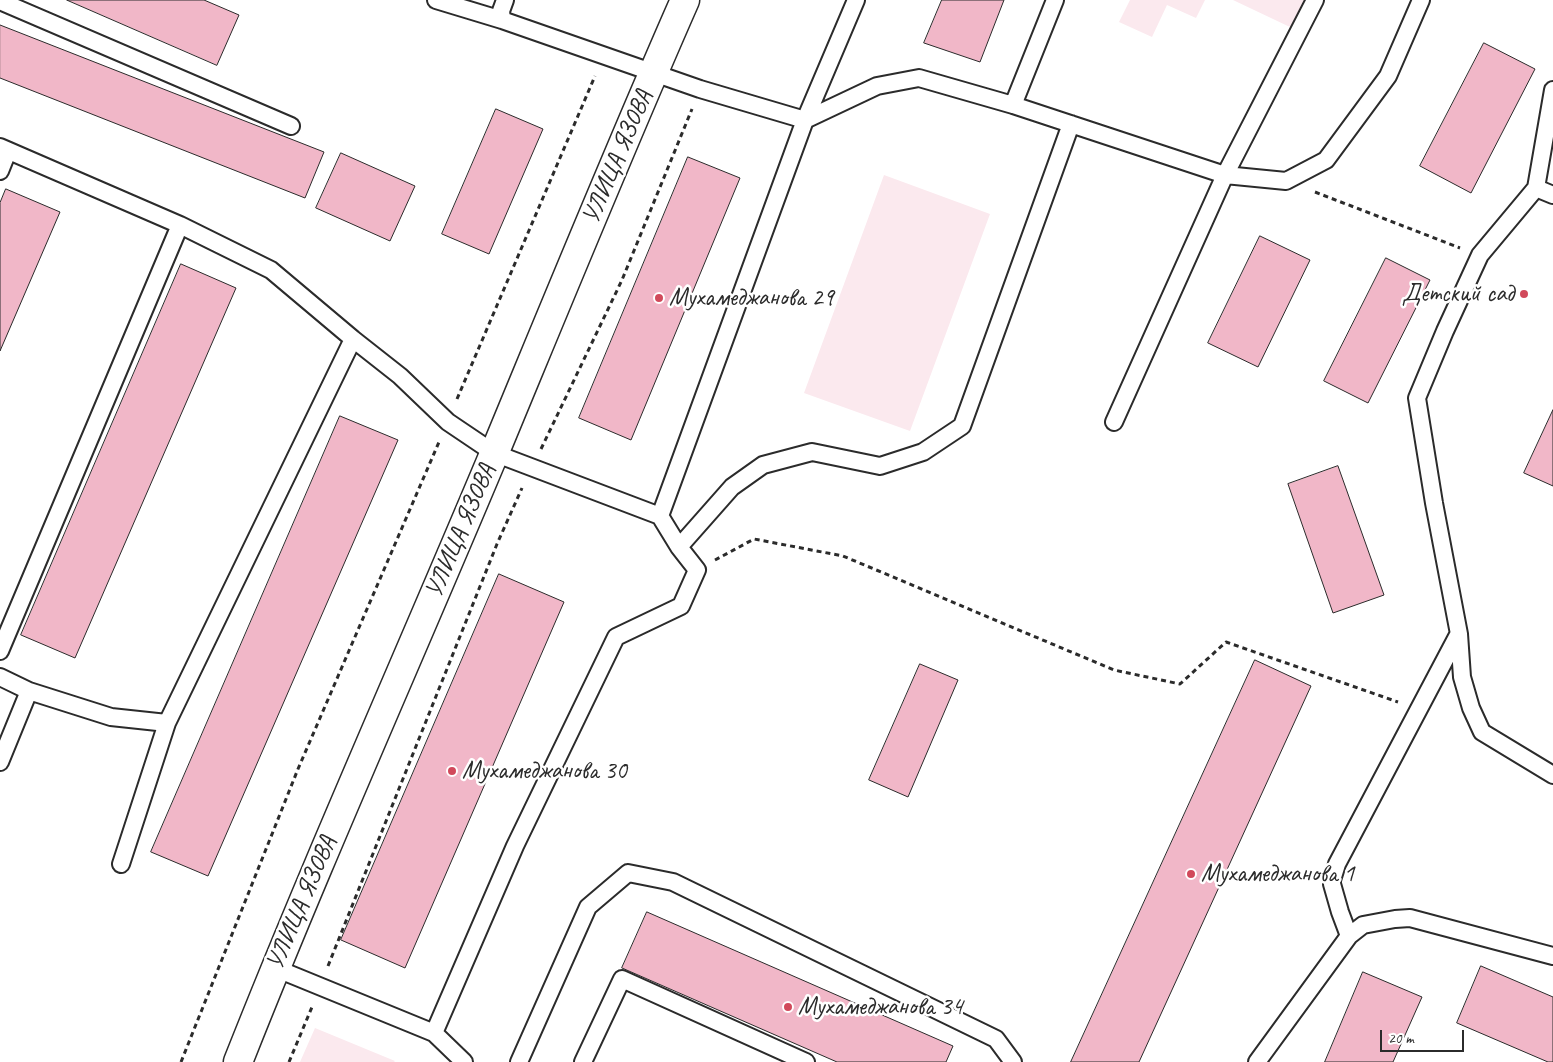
<!DOCTYPE html>
<meta charset="utf-8">
<style>
body{margin:0}
#map{position:relative;width:1553px;height:1062px;overflow:hidden;background:#fff;font-family:Caveat,sans-serif}
canvas{display:block}
.scale{position:absolute;left:1380px;top:1030px;width:84px;height:22px;box-sizing:border-box;border:2px solid #2b2b2b;border-top:0;padding-left:6px;font-size:15px;line-height:18px;white-space:nowrap;color:#2b2b2b;-webkit-text-stroke:4px #fff;paint-order:stroke}
</style>
<div id="map">
<canvas width="1553" height="1062"></canvas>
<div class="scale">20 m</div>
</div>
<script>
const ctx = document.querySelector('canvas').getContext('2d');
ctx.lineJoin = 'round';
function paint(path, color) {
  ctx.fillStyle = color;
  ctx.fill(path, 'evenodd');
}
function trace(path, color, width, dash) {
  ctx.strokeStyle = color;
  ctx.lineWidth = width;
  ctx.lineCap = dash ? 'butt' : 'round';
  ctx.setLineDash(dash || []);
  ctx.stroke(path);
}
function label(font, color, halo, rows, align = 'center') {
  ctx.font = font + ' Caveat,sans-serif';
  ctx.lineWidth = 5;
  ctx.setLineDash([]);
  ctx.textBaseline = 'middle';
  ctx.strokeStyle = halo;
  ctx.fillStyle = color;
  for (const [text, x, y, turn = 0] of rows) {
    ctx.save();
    ctx.translate(x, y);
    ctx.rotate((+turn || 0) * Math.PI / 180);
    ctx.textAlign = isNaN(turn) ? turn : align;
    if (halo) ctx.strokeText(text, 0, 0);
    ctx.fillText(text, 0, 0);
    ctx.restore();
  }
}
paint(new Path2D(`
 M1130 0H1205L1196 18 1167 5 1152 37 1119 22Z
 M1233 0H1306L1292 28Z
 M884 175 990 214 910 431 804 393Z
 M315 1028 395 1061 394 1062H300Z`), '#fbe9ee');
const building = new Path2D(`
 M67 0H204L239 15 217 65Z
 M942 0H1004L980 62 924 43Z
 M0 25 324 152 305 198 0 78Z
 M1484 43 1535 69 1471 193 1420 166Z
 M496 109 543 129 489 254 442 234Z
 M341 153 415 186 390 241 316 208Z
 M688 157 740 178 631 440 579 418Z
 M6 189 60 212 0 351V203Z
 M1260 236 1310 260 1258 367 1208 343Z
 M1386 258 1430 280 1368 403 1324 381Z
 M181 264 236 288 75 658 21 635Z
 M1553 410V486L1524 473Z
 M340 416 398 440 208 876 151 852Z
 M1338 466 1384 595 1333 613 1288 484Z
 M499 574 564 602 405 968 341 940Z
 M1255 660 1311 686 1139 1062H1071Z
 M920 664 958 680 908 797 869 780Z
 M647 912 953 1046 946 1062H837L622 968Z
 M1481 966 1553 997V1062H1548L1457 1023Z
 M1363 972 1422 997 1393 1062H1325Z`);
paint(building, '#f1b7c8');
trace(building, '#2b2b2b', 1);
const service = new Path2D(`
 M436 0 502 20 700 89 805 120 877 86 919 78 1013 105 1225 175 1286 181 1326 160 1388 76 1421 0
 M0 1 291 126
 M502 20 501 11 505 0
 M1553 90 1536 188 1480 255 1445 331 1417 398 1434 503 1459 634 1462 677 1471 708 1482 732 1553 775
 M1013 105 1055 0
 M0 147 180 225 271 270 353 339 400 376 448 422 494 453 660 516 805 120 856 0
 M0 171 8 151
 M1536 188 1553 195
 M1114 422 1225 175 1315 0
 M679 547 732 487 763 465 812 452 880 466 923 452 962 426 1071 124
 M0 651 180 225
 M0 677 29 691 111 717 167 723 353 339
 M0 762 29 691
 M121 864 167 723
 M1349 936 1340 912 1332 884V880L1337 864 1458 635
 M275 968 434 1033 515 846 616 637 681 606 697 570 679 547 660 516
 M434 1033 464 1062
 M519 1062 588 907 628 873 673 882 996 1039 1013 1062
 M583 1062 622 979 806 1062
 M1257 1062 1349 936 1363 925 1395 919 1410 918 1553 956`);
const tertiary = new Path2D(`
 M238 1062C319 857 409 657 494 454 557 302 619 150 685 0`);
trace(service, '#2b2b2b', 20);
trace(tertiary, '#2b2b2b', 31);
trace(new Path2D(`
 M1315 192 1460 248
 M457 399 595 76
 M541 449 622 280 692 109
 M715 560 754 539 843 556 1114 670 1180 684 1226 642 1398 702
 M328 966 497 544 522 488
 M181 1062 298 769 439 442
 M289 1062 312 1007`), '#2b2b2b', 3, [5, 4]);
trace(service, '#fff', 16);
trace(tertiary, '#fff', 28);
for (const [x, y, r, color] of [
 [1524,294,5,"#d1495b"],
 [659,298,5,"#d1495b"],
 [452,771,5,"#d1495b"],
 [1191,874,5,"#d1495b"],
 [788,1007,5,"#d1495b"]
]) {
  const dot = new Path2D();
  dot.arc(x, y, r, 0, 2 * Math.PI);
  ctx.fillStyle = color;
  ctx.fill(dot);
  trace(dot, '#fff', 2);
}
label('25px', '#2b2b2b', '#fff', [
 ["УЛИЦА ЯЗОВА",618,157,-67],
 ["УЛИЦА ЯЗОВА",461,531,-67],
 ["УЛИЦА ЯЗОВА",302,903,-67]
]);
label('25px', '#2b2b2b', '#fff', [
 ["Детский сад",1514,294,"right"],
 ["Мухамеджанова 29",669,298],
 ["Мухамеджанова 30",462,771],
 ["Мухамеджанова 1",1201,874],
 ["Мухамеджанова 34",798,1007]
], 'left');
</script>
